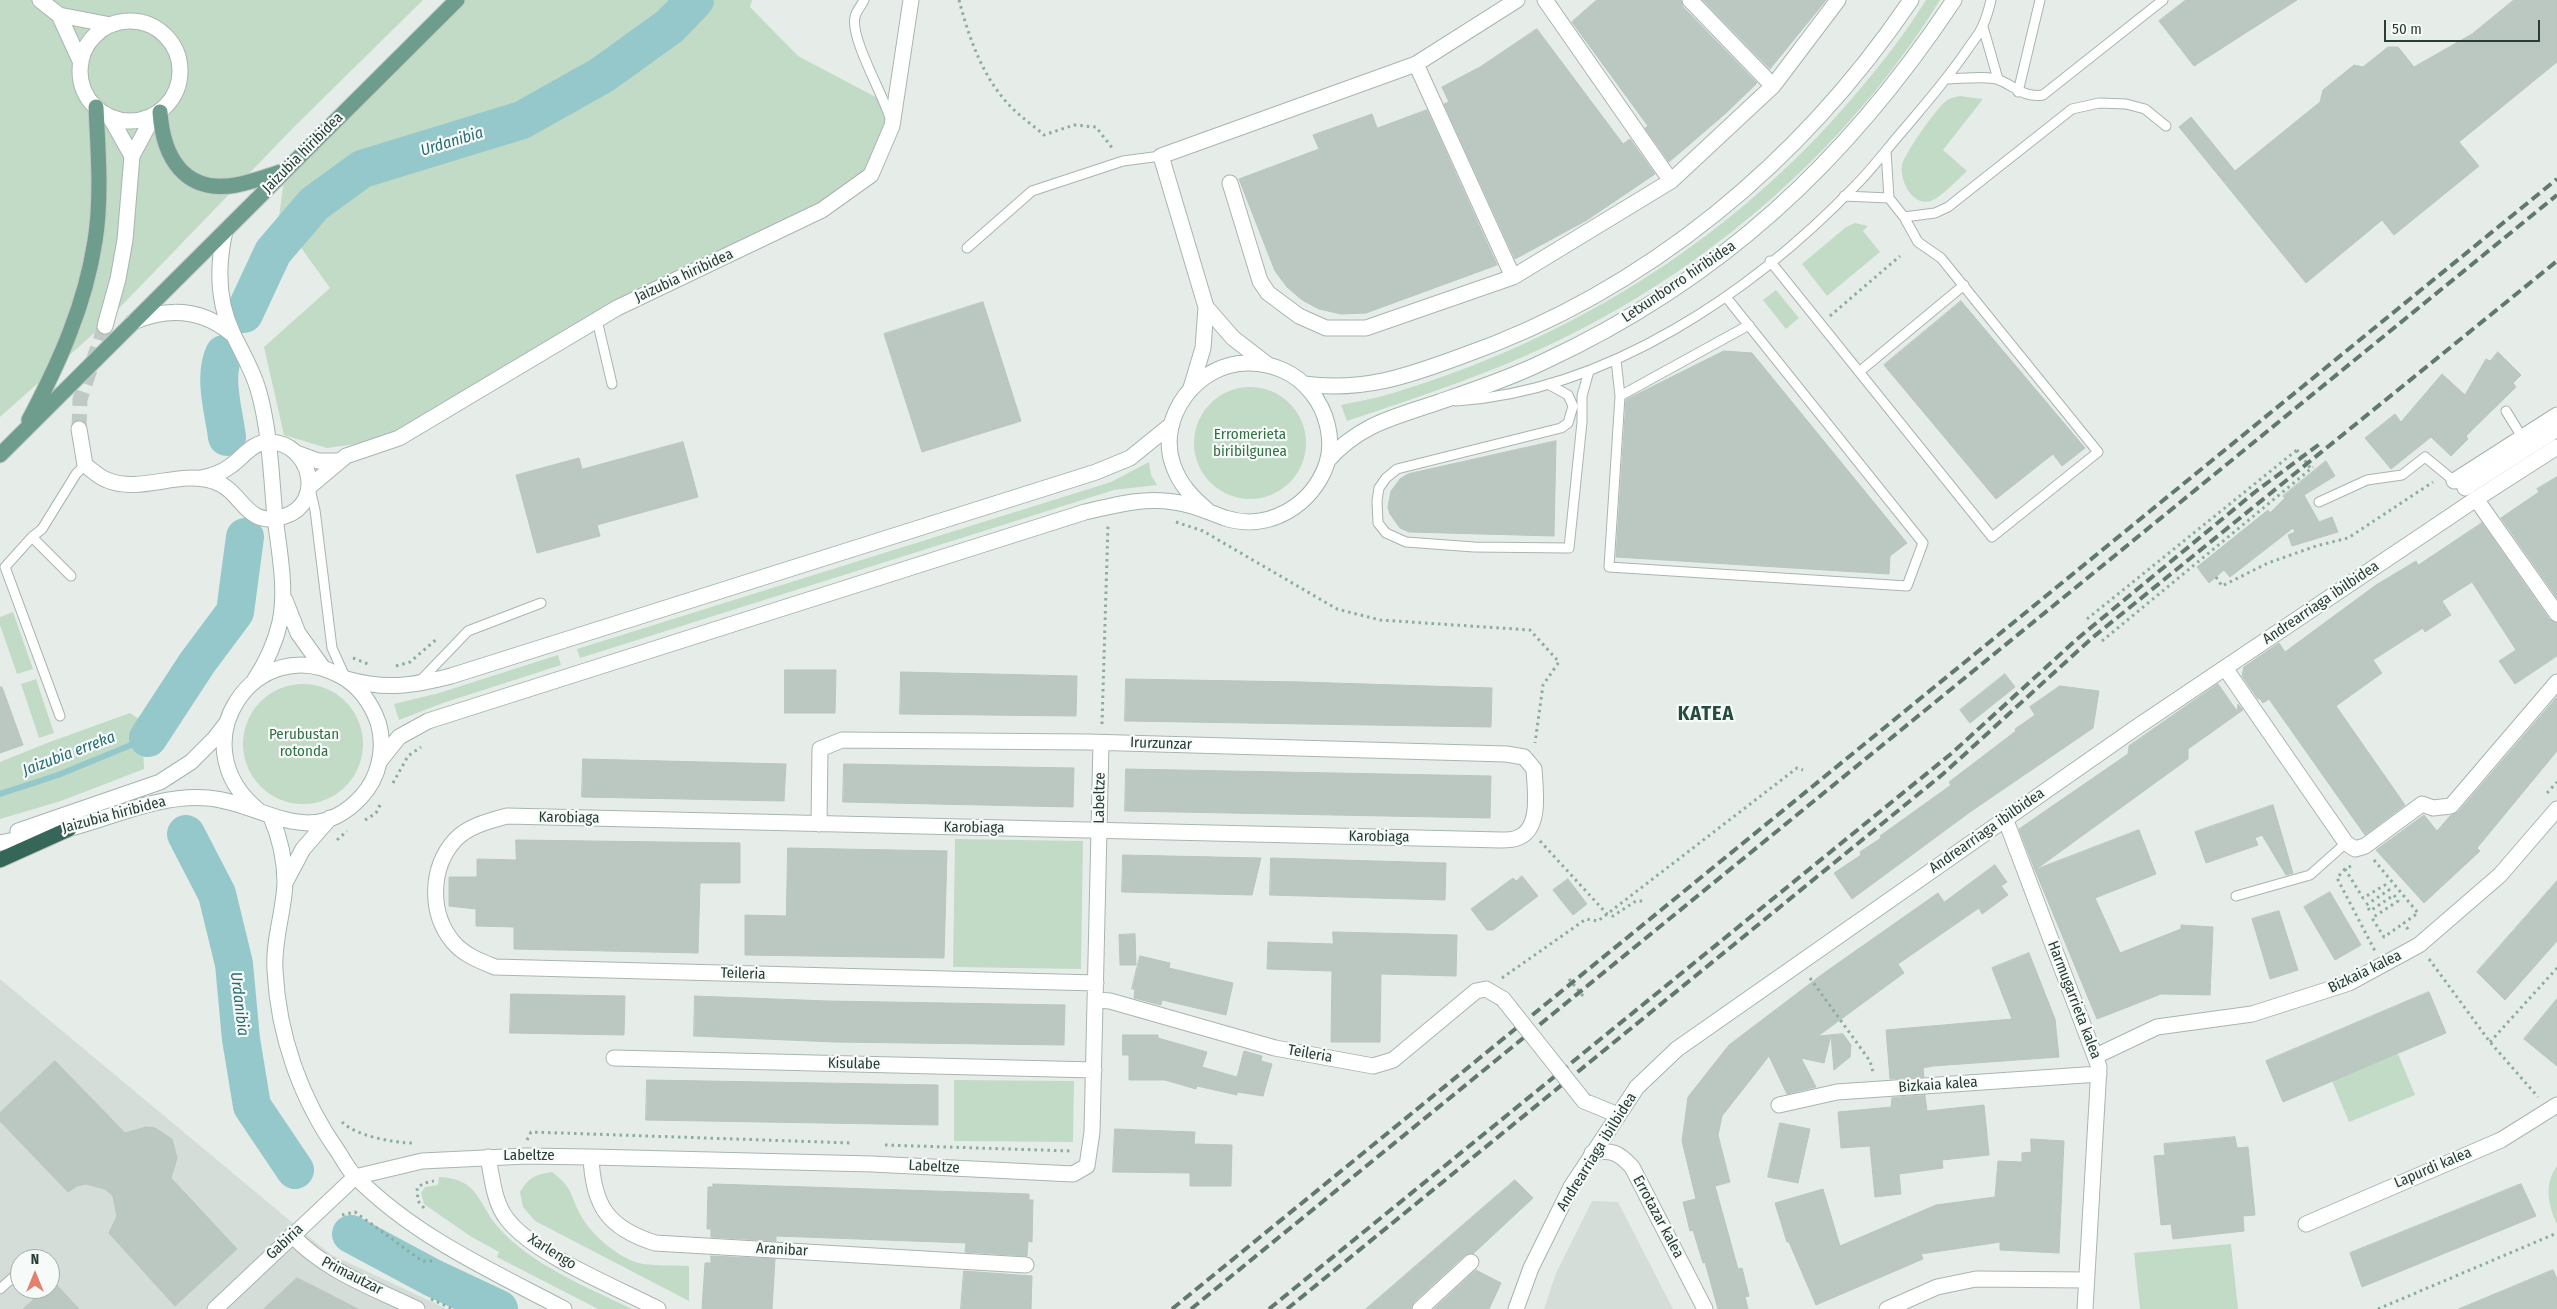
<!DOCTYPE html>
<style>
body{margin:0}
#map{position:relative;width:2557px;height:1309px;overflow:hidden;background:#e6ede9;font-family:"Fira Sans Condensed",sans-serif}
canvas{display:block}
.north{position:absolute;left:10px;top:1249px;width:50px;height:50px;box-sizing:border-box;background:#f6faf8;border:1px solid #a3aeaa;border-radius:50%;rotate:0deg;font-size:14px;font-weight:700;line-height:20px;text-align:center;color:#273d35}
.north::after{content:'';display:block;margin:auto;width:18px;height:22px;background:#e3806e;clip-path:polygon(50% 0,100% 100%,50% 72%,0 100%)}
.scale{position:absolute;left:2384px;top:20px;width:156px;height:22px;box-sizing:border-box;border:2px solid #273d35;border-top:0;padding-left:6px;font-size:15px;line-height:18px;white-space:nowrap;color:#273d35;-webkit-text-stroke:4px #f6faf8;paint-order:stroke}
</style>
<div id="map">
<canvas width="2557" height="1309"></canvas>
<div class="north">N</div>
<div class="scale">50 m</div>
</div>
<script>
const ctx = document.querySelector('canvas').getContext('2d');
ctx.lineJoin = 'round';
function paint(path, color) {
  ctx.fillStyle = color;
  ctx.fill(path, 'evenodd');
}
function trace(path, color, width, dash) {
  ctx.strokeStyle = color;
  ctx.lineWidth = width;
  ctx.lineCap = dash ? 'butt' : 'round';
  ctx.setLineDash(dash || []);
  ctx.stroke(path);
}
function label(font, color, halo, rows, align = 'center') {
  ctx.font = font + ' "Fira Sans Condensed",sans-serif';
  ctx.lineWidth = 4.5;
  ctx.setLineDash([]);
  ctx.textBaseline = 'middle';
  ctx.strokeStyle = halo;
  ctx.fillStyle = color;
  for (const [text, x, y, turn = 0] of rows) {
    ctx.save();
    ctx.translate(x, y);
    ctx.rotate((+turn || 0) * Math.PI / 180);
    ctx.textAlign = isNaN(turn) ? turn : align;
    if (halo) ctx.strokeText(text, 0, 0);
    ctx.fillText(text, 0, 0);
    ctx.restore();
  }
}
paint(new Path2D(`
 M0 979 330 1254 447 1309H0ZM20 1259H50V1289H20Z
 M1592 1201 1618 1202 1673 1309H1544L1556 1273Z`), '#d4ddd8');
paint(new Path2D(`
 M0 0H423L293 128 101 327 0 417Z
 M453 0H752L750 7 798 56 885 102 892 126 871 175 822 210 617 308 399 438 327 448 284 435 264 347 330 288 279 217 285 171Z
 M1926 0H1940C1848 149 1707 271 1549 345 1484 376 1415 398 1347 421L1341 405C1359 401 1378 398 1396 392 1568 340 1722 245 1841 111 1871 77 1902 39 1926 0Z
 M1960 96 1983 99 1943 150 1967 171C1957 180 1946 192 1935 199 1915 211 1899 182 1902 165 1904 154 1936 109 1946 101 1949 98 1956 97 1960 96Z
 M1855 223 1868 226 1863 231 1880 252 1827 296 1802 264 1846 227Z
 M1776 290 1799 318 1786 329 1763 300Z
 M1194 443a56 56 0 1 1 112 0a56 56 0 1 1-112 0Z
 M1149 462 1151 475 1157 485 1114 490 580 658 577 649 1111 482Z
 M13 612 33 669 17 674 0 625V617Z
 M558 655 561 665 443 703 399 720 394 704 439 693Z
 M36 679 54 733 39 738 21 684Z
 M243 744a60 60 0 1 1 120 0a60 60 0 1 1-120 0Z
 M130 713 142 721 144 769 61 801 0 819V762L47 743Z
 M955 839 1083 841 1081 969 953 967Z
 M2398 1054 2415 1095 2349 1122 2332 1081Z
 M954 1080 1074 1081 1073 1142 954 1141Z
 M2557 1166V1224C2548 1206 2544 1183 2557 1166Z
 M552 1172C575 1189 570 1198 583 1219 594 1237 621 1260 643 1264 658 1266 674 1265 689 1266V1301L535 1221 523 1207 520 1192C528 1178 536 1174 552 1172Z
 M439 1177C480 1179 476 1202 499 1228 530 1264 589 1288 632 1309H598L497 1257 499 1252 470 1236 424 1204 421 1193 425 1187 438 1185Z
 M2231 1244 2238 1309H2140L2134 1253Z`), '#c1dbc6');
trace(new Path2D(`
 M0 794 58 775 148 738`), '#95c8cb', 6);
trace(new Path2D(`
 M244 314 273 252 314 204 362 169 522 120 602 75 670 26 695 0
 M224 354C213 377 224 413 227 437
 M148 738 197 663 235 612 245 537
 M186 834 217 894 234 964 241 1039 252 1106 295 1170
 M351 1234 433 1278 499 1309`), '#95c8cb', 38);
const building = new Path2D(`
 M1597 0H1681L1683 7 1757 83 1726 113 1669 162 1645 128 1648 126 1572 22Z
 M1703 0H1826L1770 69Z
 M2186 0H2297L2194 66 2159 21Z
 M2514 0H2557V62L2459 142 2479 166 2394 235 2382 220 2306 283 2179 127 2191 117 2235 171 2320 102 2323 90 2354 65 2363 67 2388 47H2398L2414 67 2472 34Z
 M1537 29 1623 144 1630 139 1655 174 1587 220 1515 259 1444 104 1449 102 1442 87 1480 67Z
 M1427 110 1497 265 1366 313 1341 314 1319 309 1302 300 1287 287 1275 271 1239 179 1319 149 1313 135 1372 114 1377 128Z
 M1961 301 2085 448 2062 466 2053 454 1996 499 1884 365Z
 M983 302 1021 421 922 452 884 334Z
 M1724 351 1752 353 1907 543 1890 556 1889 574 1616 557 1626 400Z
 M2498 352 2521 375 2513 383 2516 387 2466 436 2468 439 2451 456 2431 437 2391 469 2365 438 2395 414 2401 422 2442 374 2465 395 2486 359 2490 361Z
 M1556 441 1554 536 1409 532 1400 528 1390 514 1388 507 1391 491 1400 479 1408 474Z
 M683 442 698 497 597 525 600 536 537 553 516 475 579 458 582 469Z
 M2326 461 2335 476 2304 495 2319 522 2332 517 2338 532 2292 546 2288 535 2295 532 2293 528 2230 577 2224 570 2209 583 2197 567 2268 510 2270 513 2285 498 2283 496Z
 M2557 477V598L2501 518 2539 492 2537 489Z
 M2482 523 2549 619 2557 623V656L2515 684 2499 661 2516 650 2472 582 2442 601 2451 615 2425 632 2423 628 2373 660 2382 673 2336 706 2405 805 2365 835 2269 699 2263 703 2259 698 2258 699 2242 676 2244 667 2279 643 2285 652 2376 585 2416 561 2418 565Z
 M785 670H836L835 713H785Z
 M901 672 1077 676 1076 716 900 714Z
 M2005 674 2015 687 1970 723 1960 710Z
 M1126 679 1302 682 1492 688 1491 727 1125 721Z
 M2218 684 2237 711 2238 704 2243 710 2188 749V759L2035 870 2019 829 2128 754 2129 746Z
 M2060 686 2099 691 2093 728 1970 812 1852 899 1834 873 1861 855 1860 852 1881 838 1880 836 1951 785 1949 782 2016 731 2015 729 2035 715 2030 707Z
 M0 687H2L23 745 0 753Z
 M2557 697V751L2477 848 2480 851 2424 903 2376 850 2424 815 2437 831 2450 816 2458 812Z
 M583 759 786 764 784 801 582 797Z
 M844 764 1074 768 1073 807 843 802Z
 M1126 769 1491 776 1490 818 1125 811Z
 M2273 805 2293 873 2286 875 2262 835 2255 838 2258 845 2206 863 2195 832Z
 M2139 830 2156 874 2095 898 2120 953 2181 929V925L2213 927 2210 995 2161 994 2097 1019 2035 870Z
 M516 840 740 843V883H700L698 953 514 949V927L476 926V909L449 906V877H477V859L516 860Z
 M788 848 947 851 944 958 745 955V915L786 916Z
 M1123 855 1261 858 1252 895 1122 892Z
 M1271 858 1446 863 1445 900 1270 895Z
 M1995 865 2007 882 2001 886 2008 895 1982 914 1979 908 1898 964 1904 973 1818 1036 1831 1035 1824 1063 1801 1058 1816 1087 1787 1094 1769 1056 1722 1116 1718 1135 1730 1182 1715 1186 1738 1269 1742 1268 1749 1296 1745 1297 1748 1309H1718L1705 1262 1703 1263 1693 1230 1690 1231 1683 1202 1696 1199 1682 1141 1688 1097 1729 1045 1824 973 1938 893 1944 902Z
 M1522 876 1538 896 1493 930H1487L1471 909 1513 878 1516 881Z
 M1568 879 1587 904 1573 915 1553 890Z
 M2557 881V941L2505 1000 2477 972Z
 M2330 892 2361 945 2335 960 2304 907Z
 M2279 911 2298 970 2270 979 2252 919Z
 M1333 932 1457 935 1456 976 1381 974 1380 1042H1331L1332 971 1267 969 1268 942 1333 944Z
 M1135 934 1136 965H1120L1119 935Z
 M2029 953 2055 1019 2059 1057 1933 1066 1923 1068 1924 1077 1890 1079 1886 1030 2012 1019 1992 968Z
 M1140 956 1170 963 1169 968 1233 983 1226 1015 1162 1000 1161 1005 1134 998 1135 989H1132Z
 M2429 992 2446 1033 2283 1102 2266 1061Z
 M511 994 625 996 624 1035 510 1033Z
 M695 996 828 1001 1065 1005 1064 1045 834 1042 694 1036Z
 M2557 999V1066L2524 1039Z
 M1843 1034 1851 1045 1850 1057 1834 1070 1831 1035Z
 M1123 1035H1158V1038L1207 1052 1202 1067 1237 1077 1244 1051 1262 1056 1261 1061 1272 1064 1263 1096 1237 1092V1095L1197 1086 1196 1089 1165 1080H1129V1055H1123Z
 M55 1061 125 1133 146 1127 155 1128 172 1139 177 1158 171 1178 237 1249 175 1306 109 1233 117 1216 113 1196 105 1189 86 1184 77 1186 68 1192 0 1121V1113Z
 M647 1080 938 1085V1125L646 1120Z
 M1925 1095 1927 1111 1984 1105 1989 1155 1942 1160 1943 1168 1899 1174 1901 1194 1875 1197 1870 1146 1841 1148 1838 1112 1891 1107 1892 1098Z
 M1780 1123 1810 1129 1798 1183 1768 1177Z
 M1115 1129 1195 1132 1194 1144 1232 1145 1231 1186H1190V1173L1113 1172Z
 M2235 1137 2237 1148 2248 1147 2255 1215 2243 1216 2244 1231 2173 1239 2171 1224 2161 1225 2154 1156 2165 1155 2164 1144Z
 M2031 1139 2064 1141 2059 1253 2000 1250V1242L1921 1254 1923 1259 1816 1305 1789 1242H1787L1775 1203 1823 1189 1840 1246 1936 1205 1995 1197 1998 1161 2022 1162V1153L2031 1152Z
 M1515 1180 1533 1198 1474 1253 1465 1255 1414 1302 1411 1309H1366Z
 M713 1184 1029 1194V1200H1033L1032 1242 1028 1241 1027 1256 965 1252 966 1243 776 1236V1241L711 1237V1229H707L708 1187H713Z
 M2521 1184 2536 1216 2362 1287 2350 1253Z
 M711 1256 775 1259 772 1309H702L705 1263H711Z
 M1476 1270 1501 1283 1489 1309H1434Z
 M2553 1270 2557 1279V1309H2459Z
 M964 1271 1032 1276 1031 1309H961Z
 M297 1278 323 1291 358 1309H264Z
 M53 1281 79 1309H23L45 1289H50V1284Z`);
paint(building, '#bbc8c2');
trace(building, '#b9c6bf', 1);
trace(new Path2D(`
 M79 429 80 399 105 326`), '#c0cac5', 15, [15, 8]);
const lane = new Path2D(`
 M864 0C862 5 856 11 855 17 850 38 883 94 890 118
 M1983 27 1998 79
 M1947 79C1960 79 1988 75 1999 80 2015 86 2023 98 2043 95L2163 0
 M2018 92 2040 0
 M1886 151 1889 198 1904 217 1935 213 1948 207 2072 109 2099 103 2126 104 2145 109 2166 126
 M1844 196 1889 198
 M967 248 1032 191 1123 161 1161 156
 M1770 261 1992 537 2098 452 1941 258 1918 242 1904 217
 M597 320 612 384
 M1616 360 1620 396 1609 567 1907 586 1923 543 1726 297
 M1859 372 1964 285
 M1548 384 1568 395 1573 406 1568 423 1561 428 1397 469 1386 478 1379 488 1377 501 1378 523 1386 533 1406 542 1474 547 1569 548 1582 422V396L1589 371
 M1620 396 1749 325
 M1456 401C1608 391 1753 292 1856 185 1874 167 1889 146 1906 127 1927 102 1948 78 1967 50 1972 42 1980 34 1983 25 1987 17 1989 8 1991 0
 M2506 411 2522 437
 M310 489 315 510 332 648 346 679
 M2319 502 2367 480 2402 475 2425 457 2458 484
 M32 537 71 576
 M418 683 468 631 541 603
 M60 716 5 567 32 537 42 529 76 474 85 465
 M2236 896 2310 875 2346 843
 M0 1289 20 1271`);
const street = new Path2D(`
 M40 0 59 15 111 25
 M1545 0 1671 181
 M1690 0 1773 86
 M59 15 81 63
 M80 71a50 50 0 1 1 100 0a50 50 0 1 1-100 0Z
 M1416 64 1513 277
 M110 117 132 156
 M1230 183 1260 281 1268 293 1299 316 1326 328H1366L1513 277 1671 181 1773 86 1838 0
 M1206 307 1233 338 1268 365
 M105 326 118 279 125 240 132 156 154 115
 M1191 388 1203 348 1206 307 1161 156 1416 64 1517 0
 M79 429 85 465C92 470 99 477 107 480 140 494 179 470 213 481 244 490 244 530 285 516 326 502 310 443 270 442 251 442 244 457 229 467 221 473 211 476 201 478
 M299 454 318 461H339
 M309 487 346 456 399 438 617 308 822 210 871 175 892 126 911 0
 M2476 499 2557 614
 M2225 668 2346 843 2355 849 2365 846 2422 804 2433 808 2451 806 2557 682
 M2005 818 2099 1067 2085 1309
 M819 824 820 749 842 740 1088 742 1506 754 1524 757 1534 769C1535 789 1542 830 1517 838 1513 840 1506 840 1501 840L507 816C489 821 468 826 455 840 430 868 429 913 453 942 464 955 480 961 495 967L1096 983
 M1096 1000 1110 1001 1275 1048 1373 1066 1393 1060 1476 991 1486 989 1503 999
 M2096 1056 2157 1027 2252 1014 2349 983 2419 945 2500 875 2557 809
 M614 1058 1094 1070
 M1584 1101 1618 1115
 M1779 1105 1837 1092 2099 1074
 M1592 1153C1612 1149 1619 1153 1632 1167L1705 1309
 M488 1157C492 1177 494 1203 507 1219 533 1254 618 1288 658 1309
 M591 1157C593 1206 608 1228 655 1243L1026 1265
 M2306 1224 2501 1140 2557 1105
 M292 1235C325 1271 374 1288 417 1309
 M215 1309 355 1177 422 1161 526 1156 591 1157 872 1164 1073 1174 1087 1166 1092 1132 1101 743
 M1420 1309 1471 1262
 M1887 1309 1937 1287 1976 1279 2086 1280`);
const secondary = new Path2D(`
 M225 231C217 266 217 301 233 334 242 353 252 369 258 389 270 430 271 474 275 517 279 551 287 588 280 622 275 644 266 663 254 681
 M133 322C168 307 202 309 232 334
 M1304 384C1363 392 1408 376 1462 356 1647 291 1802 161 1911 0
 M1328 460C1360 424 1395 417 1439 402 1474 390 1510 378 1543 362 1720 280 1847 161 1954 0
 M2454 481 2557 415
 M2465 488 2557 429
 M285 600 298 633 323 668
 M346 679C386 690 412 686 451 676L1096 472 1130 458 1172 424
 M379 762 399 737 428 721 1085 512C1115 505 1144 497 1174 502 1193 504 1208 512 1225 518 1269 532 1313 505 1327 463 1334 440 1327 411 1311 392 1296 373 1273 363 1249 363 1198 362 1156 417 1173 465 1180 485 1192 497 1207 510
 M271 817C280 838 285 860 285 883 284 912 273 940 275 970 278 1035 301 1100 339 1153 344 1161 349 1171 356 1177 414 1236 492 1271 564 1309
 M18 831 160 782 191 762 215 738 225 725
 M0 843C24 838 48 835 71 828 116 816 161 794 208 798 264 803 310 852 361 797 379 778 386 748 378 722 371 703 359 686 341 676 256 629 177 744 258 810
 M286 881 303 849 330 818
 M1516 1309 1531 1268 1571 1187 1637 1087 1677 1049 2134 729 2476 499 2557 447`);
const primary = new Path2D(`
 M160 112C163 157 184 194 236 185 252 182 268 176 284 171
 M29 420C59 363 85 306 95 241 102 197 98 151 96 107
 M0 455 457 0`);
const highway = new Path2D(`
 M0 860 69 829`);
trace(lane, '#a9b5af', 11);
trace(street, '#a9b5af', 17);
trace(secondary, '#a2b5ad', 17);
trace(primary, '#c3c9c6', 17);
trace(highway, '#c3c9c6', 17);
trace(new Path2D(`
 M959 0C969 38 983 79 1012 108 1022 118 1034 126 1044 135L1074 125 1096 127 1113 149
 M1830 316 1900 256
 M2297 450 2311 469
 M1176 522 1203 531 1337 609 1380 620 1530 630 1559 662 1543 685 1535 743
 M2216 577 2222 586 2268 563 2316 546 2348 538 2433 482
 M2087 619 2298 449
 M2102 641 2313 467
 M353 658 368 664
 M396 666 410 662 438 638
 M1102 724 1108 525
 M393 783 408 756 421 747
 M2547 793 2557 782
 M365 820 376 813 381 803
 M337 840 347 831
 M1540 841 1607 914 1613 916 1636 901H1644
 M2374 860 2418 913 2404 923 2409 931
 M2351 866 2345 869 2363 898 2385 885 2389 890 2366 905 2370 911 2394 895 2398 901 2372 918 2384 937 2404 923
 M2345 869 2337 878 2375 951
 M2429 959 2490 1042 2538 1097
 M1502 978 1586 919 1598 921 1797 768 1803 770
 M1810 978 1870 1061 1873 1072
 M1569 979 1583 996
 M2490 1042 2557 968
 M342 1122C356 1136 394 1143 414 1143
 M527 1140 531 1132 851 1143
 M885 1145 1071 1151
 M424 1208 418 1201 417 1188 424 1183 434 1181
 M342 1215 355 1212 422 1261H434
 M431 1299 453 1309
 M2378 1309 2557 1233`), '#8aad9f', 3, [2.5, 4]);
trace(lane, '#fff', 9);
trace(street, '#fff', 15);
trace(secondary, '#fff', 15);
trace(primary, '#6f9d8d', 15);
trace(highway, '#366658', 15);
trace(new Path2D(`
 M1172 1309 2557 179
 M1191 1309 2557 195
 M1269 1309 1952 753 2077 639 2255 492 2321 443
 M1287 1309 1943 774 2092 638 2557 261`), '#617870', 4, [10, 5]);
const streetBridge = new Path2D(`
 M1503 999 1584 1101`);
trace(streetBridge, '#a9b5af', 17, []);
trace(streetBridge, '#fff', 15);
label('15px', '#273d35', '#f6faf8', [
 ["Jaizubia hiribidea",303,153,-45],
 ["Jaizubia hiribidea",684,276,-25],
 ["Letxunborro hiribidea",1679,282,-34],
 ["Andrearriaga ibilbidea",2321,603,-34],
 ["Irurzunzar",1161,744,2],
 ["Labeltze",1100,798,-89],
 ["Jaizubia hiribidea",114,815,-15],
 ["Karobiaga",569,818,1],
 ["Karobiaga",974,828,1],
 ["Andrearriaga ibilbidea",1987,831,-35],
 ["Karobiaga",1379,837,1],
 ["Bizkaia kalea",2365,972,-26],
 ["Teileria",743,974,2],
 ["Harmugarrieta kalea",2074,1000,69],
 ["Teileria",1310,1054,10],
 ["Kisulabe",854,1064,1],
 ["Bizkaia kalea",1938,1085,-4],
 ["Andrearriaga ibilbidea",1597,1152,-58],
 ["Labeltze",529,1156],
 ["Labeltze",934,1167,3],
 ["Lapurdi kalea",2433,1168,-23],
 ["Errotazar kalea",1658,1217,62],
 ["Gabiria",285,1242,-43],
 ["Aranibar",782,1250,3],
 ["Xarlengo",552,1252,32],
 ["Primautzar",352,1276,27]
]);
label('15px', '#357046', '#f6faf8', [
 ["Erromerieta",1250,435],
 ["biribilgunea",1250,452],
 ["Perubustan",304,735],
 ["rotonda",304,752]
]);
label('italic 16px', '#276d73', '#f6faf8', [
 ["Urdanibia",452,142,-17],
 ["Jaizubia erreka",69,754,-21],
 ["Urdanibia",239,1004,83]
]);
ctx.letterSpacing = '1px';
label('bold 20px', '#244d40', '#f6faf8', [
 ["KATEA",1706,714]
]);
ctx.letterSpacing = '0px';
</script>
